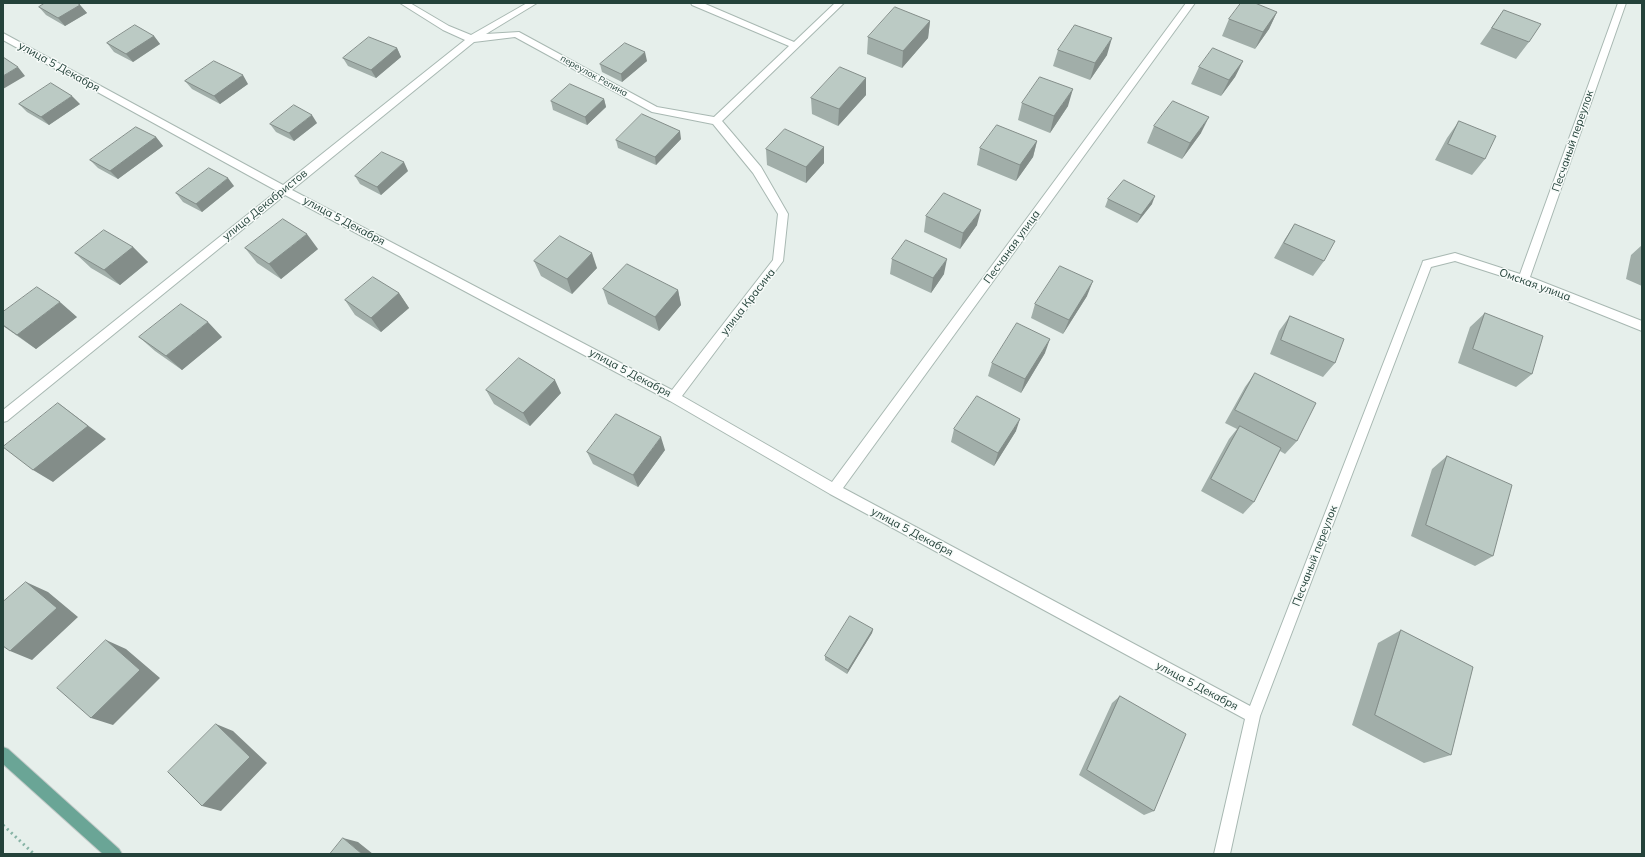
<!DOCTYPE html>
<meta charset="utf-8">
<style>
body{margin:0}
#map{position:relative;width:1645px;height:857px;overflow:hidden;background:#e6efeb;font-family:Mulish,sans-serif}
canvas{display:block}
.frame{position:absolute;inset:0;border:4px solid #24423a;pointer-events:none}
</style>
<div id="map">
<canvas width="1645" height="857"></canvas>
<div class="frame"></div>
</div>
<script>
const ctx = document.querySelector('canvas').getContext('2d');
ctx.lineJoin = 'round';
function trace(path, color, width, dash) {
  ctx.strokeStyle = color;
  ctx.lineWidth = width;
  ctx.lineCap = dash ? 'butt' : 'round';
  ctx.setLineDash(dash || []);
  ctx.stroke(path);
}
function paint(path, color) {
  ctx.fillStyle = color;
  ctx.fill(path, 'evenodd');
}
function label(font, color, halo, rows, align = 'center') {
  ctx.font = font + ' Mulish,sans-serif';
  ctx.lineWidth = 3;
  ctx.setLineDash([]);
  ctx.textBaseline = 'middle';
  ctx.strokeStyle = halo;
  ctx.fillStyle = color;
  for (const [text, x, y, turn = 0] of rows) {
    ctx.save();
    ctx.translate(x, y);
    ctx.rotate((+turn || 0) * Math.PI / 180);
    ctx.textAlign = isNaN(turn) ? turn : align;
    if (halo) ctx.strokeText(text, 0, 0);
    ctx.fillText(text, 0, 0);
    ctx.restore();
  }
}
const minor = new Path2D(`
 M400 3H410L449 26 471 35 527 3H537L486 34 519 32 657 107 714 117 789 46 692 5 691 3H703L794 42 835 3H844L722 121 761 167 788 214 783 261 682 396 832 482 1186 3H1195L843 488 1250 706 1422 264 1423 261 1455 253 1520 274 1618 3H1626L1530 277 1642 321V331L1520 282 1455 261 1431 267 1260 716 1230 854H1214L1245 719 830 494 670 401 285 195 7 421 3 422V410L277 191 3 40V33L283 185 465 40 443 30ZM515 37 652 112 713 124 753 173 778 214 773 260 672 390 292 190 474 42Z`);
const major = new Path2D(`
 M3 747 8 749 119 849 122 854H103L3 764Z`);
trace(minor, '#a8b8b2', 2);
trace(major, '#c2cac8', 2);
trace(new Path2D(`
 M3 825 34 854`), '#86b3a5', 3, [2, 3.5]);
paint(minor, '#fff');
paint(major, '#6aa596');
paint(new Path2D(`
 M80 5 87 13 65 26 46 15 39 7Z
 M1504 10 1529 42 1516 59 1480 44Z
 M1277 12 1269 29 1255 49 1222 36 1229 19Z
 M930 21 928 38 902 68 867 54 868 37Z
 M154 36 160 44 133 62 114 52 107 43Z
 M397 48 401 57 376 78 348 66 343 58Z
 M1058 50 1107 55 1090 80 1053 66Z
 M647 61 622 82 602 72 600 64Z
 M1243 61 1235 77 1221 96 1191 84 1199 67Z
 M866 78V95L838 126 812 114 811 98Z
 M185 81 248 84 220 104 192 89Z
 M604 99 606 107 587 125 553 110 551 101Z
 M1022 103 1068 106 1050 133 1018 120Z
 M19 104H80L49 125 27 112Z
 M1459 121 1485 159 1472 175 1435 160 1447 138Z
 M317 123 294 141 276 132 270 124Z
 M1154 126 1201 133 1182 159 1147 143Z
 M156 137 163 146 118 179 98 168 90 160Z
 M681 139 656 165 618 148 616 140Z
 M1037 141 1033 157 1016 181 977 165 980 148Z
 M824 147V163L806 183 767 165 766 149Z
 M408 171 381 195 360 184 355 176Z
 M234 186 202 212 183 202 176 193Z
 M1108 199 1152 204 1137 223 1105 207Z
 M926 216 977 225 960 249 924 232Z
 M1295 224 1324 261 1313 276 1274 258 1285 239Z
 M1642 245V286L1626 279 1631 255Z
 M133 247 148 262 120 285 91 268 75 253Z
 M245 248 318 249 281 279 257 263Z
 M892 259 944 274 931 293 890 274Z
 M534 261 597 268 572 294 541 276Z
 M603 289 678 290 681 305 659 331 608 304Z
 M399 293 409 308 381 332 355 315 345 300Z
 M1087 296 1063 334 1031 318 1035 304Z
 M3 312 77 317 36 349 3 326Z
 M1485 313 1532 374 1516 387 1458 363 1470 327Z
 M1290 316 1335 363 1323 377 1270 354 1279 331Z
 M139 337H222L182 370 155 351Z
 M1045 353 1021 393 988 376 992 363Z
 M1255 373 1297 441 1285 454 1280 451 1254 502 1243 514 1201 491 1229 439 1237 429 1225 423 1245 387Z
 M486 390 561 393 530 426 494 404Z
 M954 429 1016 431 994 466 951 442Z
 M665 450 638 487 593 464 587 452Z
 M1447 456 1493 556 1475 566 1411 536 1432 469Z
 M873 629 872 633 847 674 825 660V656Z
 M1401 630 1451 755 1424 763 1352 725 1378 643Z
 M1120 696 1154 811 1144 815 1079 775 1112 703Z`), '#a1aea9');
paint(new Path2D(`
 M80 5 87 13 65 26 58 18Z
 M1277 12 1269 29 1255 49 1263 32Z
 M930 21 928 38 902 68 903 51Z
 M154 36 160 44 133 62 126 54Z
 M1112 38 1107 55 1090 80 1095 63Z
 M397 48 401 57 376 78 371 70Z
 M645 52 647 61 622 82 621 74Z
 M1243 61 1235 77 1221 96 1229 80Z
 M18 67 25 76 3 89V76Z
 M243 75 248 84 220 104 214 96Z
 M866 78V95L838 126 839 109Z
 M1073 89 1068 106 1050 133 1054 116Z
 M72 96 80 104 49 125 41 117Z
 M604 99 606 107 587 125 585 117Z
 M312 115 317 123 294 141 289 133Z
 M1209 117 1201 133 1182 159 1190 143Z
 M680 131 681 139 656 165 655 157Z
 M156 137 163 146 118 179 110 171Z
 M1037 141 1033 157 1016 181 1020 165Z
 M824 147V163L806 183V167Z
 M404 162 408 171 381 195 377 187Z
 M228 178 234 186 202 212 196 204Z
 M1155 196 1152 204 1137 223 1141 215Z
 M981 210 977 225 960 249 963 233Z
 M307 234 318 249 281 279 269 264Z
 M133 247 148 262 120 285 104 270Z
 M592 253 597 268 572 294 567 279Z
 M947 259 944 274 931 293 933 278Z
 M1093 281 1087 296 1063 334 1069 320Z
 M678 290 681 305 659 331 655 317Z
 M399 293 409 308 381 332 371 318Z
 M60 302 77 317 36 349 17 335Z
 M208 322 222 337 182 370 166 356Z
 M1050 339 1045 353 1021 393 1025 379Z
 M555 380 561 393 530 426 523 413Z
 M58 403 106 439 53 482 33 470Z
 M1020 419 1016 431 994 466 998 453Z
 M661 437 665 450 638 487 633 475Z
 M26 582 48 592 78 617 32 660 10 651Z
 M873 629 872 633 847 674 848 670Z
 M106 640 126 649 160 678 113 725 91 718Z
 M216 724 233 731 267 763 221 811 202 806Z
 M343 838 358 842 373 854H362Z`), '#838d89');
const building = new Path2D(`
 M45 3H77L80 5 58 18 39 7Z
 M1241 3H1255L1277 12 1263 32 1229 19Z
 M895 7 930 21 903 51 868 37Z
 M1504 10 1541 24 1529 42 1492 28Z
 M135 25 154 36 126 54 107 43Z
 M1075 25 1112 38 1095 63 1058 50Z
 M369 37 397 48 371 70 343 58Z
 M625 43 645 52 621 74 600 64Z
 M1213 48 1243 61 1229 80 1199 67Z
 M3 57 18 67 3 76Z
 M214 61 243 75 214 96 185 81Z
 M840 67 866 78 839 109 811 98Z
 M1040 77 1073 89 1054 116 1022 103Z
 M51 83 72 96 41 117 19 104Z
 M570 84 604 99 585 117 551 101Z
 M1173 101 1209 117 1190 143 1154 126Z
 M294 105 312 115 289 133 270 124Z
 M642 114 680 131 655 157 616 140Z
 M1459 121 1496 136 1485 159 1448 144Z
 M997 125 1037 141 1020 165 980 148Z
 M136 127 156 137 110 171 90 160Z
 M785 129 824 147 806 167 766 149Z
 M382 152 404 162 377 187 355 176Z
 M209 168 228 178 196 204 176 193Z
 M1124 180 1155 196 1141 215 1108 199Z
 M944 193 981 210 963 233 926 216Z
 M283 219 307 234 269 264 245 248Z
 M1295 224 1335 241 1324 261 1284 243Z
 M104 230 133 247 104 270 75 253Z
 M560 236 592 253 567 279 534 261Z
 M906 240 947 259 933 278 892 259Z
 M627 264 678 290 655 317 603 289Z
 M1060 266 1093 281 1069 320 1035 304Z
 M373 277 399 293 371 318 345 300Z
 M37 287 60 302 17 335 3 325V312Z
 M181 304 208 322 166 356 139 337Z
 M1485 313 1543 336 1532 374 1473 349Z
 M1290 316 1344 339 1335 363 1281 340Z
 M1017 323 1050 339 1025 379 992 363Z
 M519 358 555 380 523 413 486 390Z
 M1255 373 1316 403 1297 441 1235 410Z
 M977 396 1020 419 998 453 954 429Z
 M58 403 88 426 33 470 3 447Z
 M616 414 661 437 633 475 587 452Z
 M1240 426 1281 448 1254 502 1211 479Z
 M1447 456 1512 485 1493 556 1426 525Z
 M26 582 57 608 10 651 3 646V602Z
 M850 616 873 629 848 670 825 656Z
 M1401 630 1473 667 1451 755 1375 715Z
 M106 640 140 670 91 718 57 688Z
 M1120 696 1186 734 1154 811 1087 770Z
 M216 724 250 757 202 806 168 772Z
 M343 838 362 854H330Z`);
paint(building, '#bbcac4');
trace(building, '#838d89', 1);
label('9px', '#24423a', '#f7fbf9', [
 ["переулок Репина",594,76,29]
]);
label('11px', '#24423a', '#f7fbf9', [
 ["улица 5 Декабря",59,67,29],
 ["Песчаный переулок",1573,141,-71],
 ["улица Декабристов",265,205,-39],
 ["улица 5 Декабря",344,221,28],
 ["Песчаная улица",1012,247,-54],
 ["Омская улица",1535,285,20],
 ["улица Красина",748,302,-52],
 ["улица 5 Декабря",630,373,28],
 ["улица 5 Декабря",912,532,28],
 ["Песчаный переулок",1315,556,-69],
 ["улица 5 Декабря",1197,686,28]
]);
</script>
